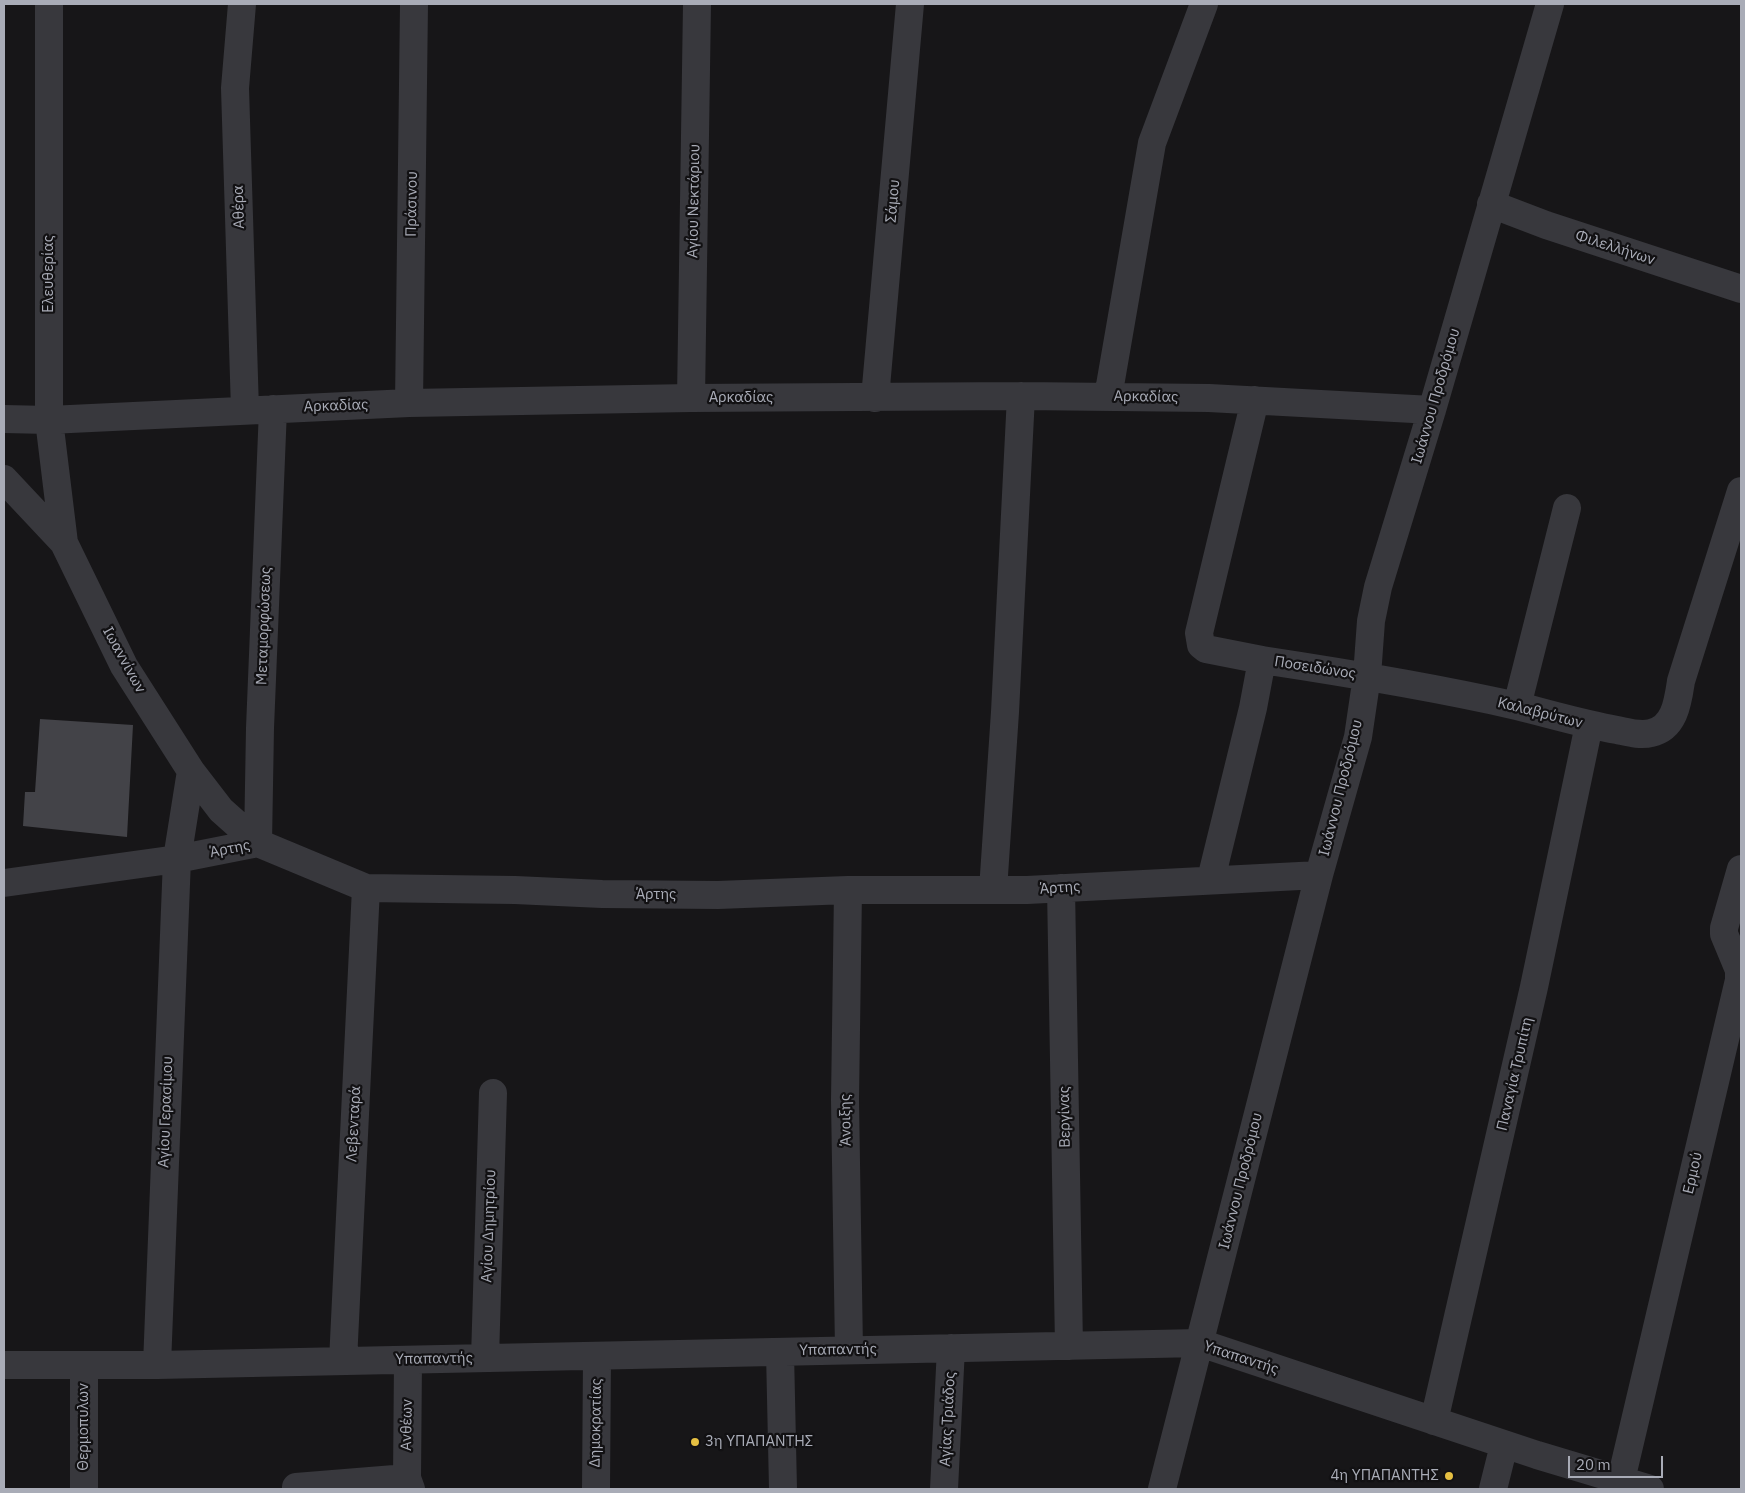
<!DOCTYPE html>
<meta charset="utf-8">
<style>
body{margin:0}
#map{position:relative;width:1745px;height:1493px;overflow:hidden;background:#171618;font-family:"IBM Plex Sans",sans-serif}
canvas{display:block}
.frame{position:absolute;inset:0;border:5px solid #a9acb7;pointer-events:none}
.scale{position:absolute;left:1568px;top:1456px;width:95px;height:22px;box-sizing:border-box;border:2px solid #a9acb7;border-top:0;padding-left:6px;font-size:15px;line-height:18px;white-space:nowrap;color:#a9acb7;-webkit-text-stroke:4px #121113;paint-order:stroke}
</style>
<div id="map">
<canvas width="1745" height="1493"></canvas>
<div class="frame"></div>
<div class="scale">20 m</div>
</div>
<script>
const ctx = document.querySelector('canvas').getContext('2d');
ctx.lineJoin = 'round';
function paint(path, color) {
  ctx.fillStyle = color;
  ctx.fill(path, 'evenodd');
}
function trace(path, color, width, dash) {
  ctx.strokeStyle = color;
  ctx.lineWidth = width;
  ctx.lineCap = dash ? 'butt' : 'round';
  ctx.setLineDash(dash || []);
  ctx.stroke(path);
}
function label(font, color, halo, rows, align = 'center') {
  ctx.font = font + ' "IBM Plex Sans",sans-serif';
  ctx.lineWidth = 4.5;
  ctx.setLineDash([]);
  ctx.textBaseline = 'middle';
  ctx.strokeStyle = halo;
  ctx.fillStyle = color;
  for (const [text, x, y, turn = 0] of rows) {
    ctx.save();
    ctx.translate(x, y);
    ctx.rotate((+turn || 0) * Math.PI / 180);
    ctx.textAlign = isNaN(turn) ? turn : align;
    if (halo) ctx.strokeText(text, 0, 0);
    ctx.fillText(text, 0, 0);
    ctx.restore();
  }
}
paint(new Path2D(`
 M40 719 133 725 127 837 23 826 25 792H35Z`), '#434348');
trace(new Path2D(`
 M49 4V420L64 543
 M242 4 235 88 245 410
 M1491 204 1546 225 1741 289
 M1108 397 1152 143 1204 4
 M691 398 697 4
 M875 398 910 4
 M409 403 414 4
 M4 419 49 420 409 403 691 398 1021 396 1209 398 1432 410
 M4 479 64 543 124 666 191 771 177 859 157 1365
 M1262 660C1348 673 1433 687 1517 706 1550 714 1583 724 1617 730 1627 732 1640 736 1651 733 1675 728 1678 701 1681 681L1741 491
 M1517 706 1567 508
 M191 771 221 810 258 843
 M258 843 260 728 273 409
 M1211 879 1253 708 1262 660 1206 649 1201 645 1199 633 1255 400
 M4 883 177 859 258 843 366 888 515 890 602 894 718 895 848 890H1027L1319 875
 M1061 888 1069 1346
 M848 890 845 1100 849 1350
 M993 890 1005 712 1021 396
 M780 1352 783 1489
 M485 1358 493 1093
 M408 1360 407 1478 411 1489
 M343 1361 366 888
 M4 1365H157L1200 1343 1537 1455 1650 1489
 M84 1365V1489
 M1434 1421 1534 987 1589 725
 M1621 1480 1739 980V970L1724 934V928L1741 869
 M296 1487 407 1478
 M596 1489 597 1357
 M944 1489 951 1348
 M1162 1489 1319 875 1358 737 1367 676 1371 621 1378 587 1432 410 1550 4
 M1493 1489 1504 1445`), '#38383d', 28);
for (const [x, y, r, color] of [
 [695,1442,5,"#e5bf42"],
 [1449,1476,5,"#e5bf42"]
]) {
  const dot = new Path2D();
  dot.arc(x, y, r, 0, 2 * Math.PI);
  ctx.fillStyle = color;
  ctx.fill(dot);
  trace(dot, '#121113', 2);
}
label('15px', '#a9acb7', '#121113', [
 ["Αγίου Νεκτάριου",694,201,-89],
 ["Σάμου",893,201,-85],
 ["Πράσινου",412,204,-89],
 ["Αθέρα",239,207,-92],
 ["Φιλελλήνων",1615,248,18],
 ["Ελευθερίας",49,274,-90],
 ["Ιωάννου Προδρόμου",1436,396,-74],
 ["Αρκαδίας",1146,397,1],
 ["Αρκαδίας",741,398],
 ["Αρκαδίας",336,406,-2],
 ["Μεταμορφώσεως",264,626,-88],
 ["Ιωαννίνων",124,660,61],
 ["Ποσειδώνος",1315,668,9],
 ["Καλαβρύτων",1540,713,14],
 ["Ιωάννου Προδρόμου",1341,788,-76],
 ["Άρτης",230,849,-11],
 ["Άρτης",1060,888,-4],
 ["Άρτης",656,895],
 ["Παναγία Τρυπίτη",1515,1074,-77],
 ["Αγίου Γερασίμου",166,1112,-88],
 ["Βεργίνας",1065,1117,-91],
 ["Άνοιξης",846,1120,-91],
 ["Λεβενταρά",354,1124,-87],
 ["Ερμού",1693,1173,-77],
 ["Ιωάννου Προδρόμου",1241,1181,-76],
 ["Αγίου Δημητρίου",489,1226,-88],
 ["Υπαπαντής",838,1350,-1],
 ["Υπαπαντής",1241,1358,18],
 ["Υπαπαντής",434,1359,-1],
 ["Αγίας Τριάδος",948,1419,-87],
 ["Δημοκρατίας",596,1423,-89],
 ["Ανθέων",407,1425,-89],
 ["Θερμοπυλων",84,1427,-90]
]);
label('15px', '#a9acb7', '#121113', [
 ["3η ΥΠΑΠΑΝΤΗΣ",705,1442],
 ["4η ΥΠΑΠΑΝΤΗΣ",1439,1476,"right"]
], 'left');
</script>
